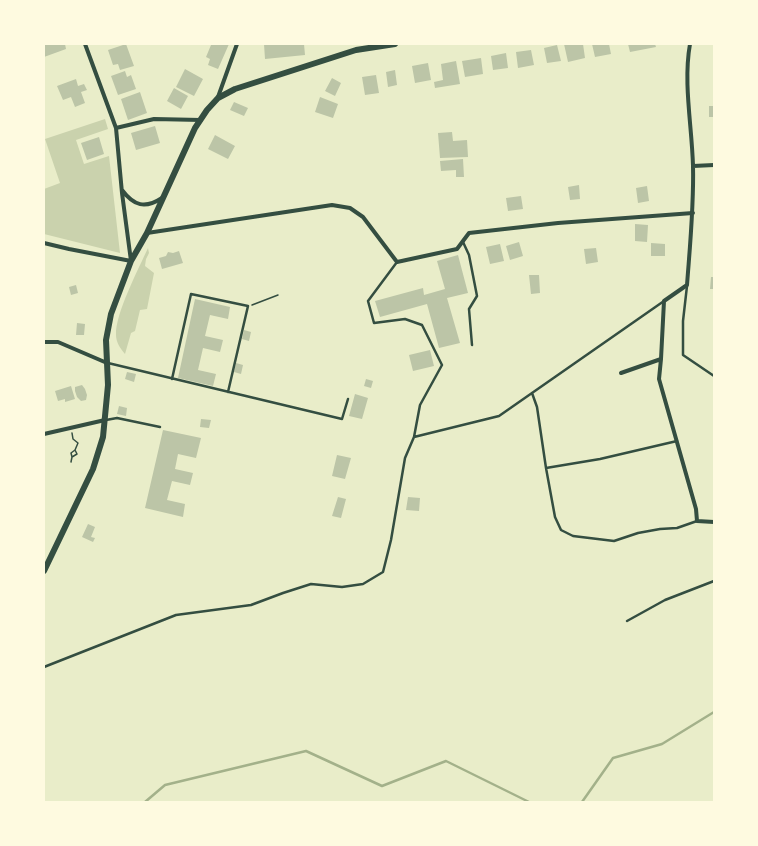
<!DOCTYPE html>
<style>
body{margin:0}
#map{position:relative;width:758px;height:846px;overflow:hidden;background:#e9edc9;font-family:Cabin,sans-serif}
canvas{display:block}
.frame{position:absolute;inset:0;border:45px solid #fefae0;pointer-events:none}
</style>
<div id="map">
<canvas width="758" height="846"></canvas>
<div class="frame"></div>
</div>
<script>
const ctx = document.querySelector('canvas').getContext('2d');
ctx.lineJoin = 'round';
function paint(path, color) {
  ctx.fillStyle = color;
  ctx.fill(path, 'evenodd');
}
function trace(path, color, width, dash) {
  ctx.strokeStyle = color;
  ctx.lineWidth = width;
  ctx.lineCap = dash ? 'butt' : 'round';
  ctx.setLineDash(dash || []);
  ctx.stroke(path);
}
paint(new Path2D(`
 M105 119 108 129 76 140 84 164 109 156 120 253 44 234V189L60 183 45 139Z
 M148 248 149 253 146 259 145 266 154 273 147 309 140 310 135 331 131 333 125 354C120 348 116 342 116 335 115 314 139 268 148 248Z`), '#cad2ad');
trace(new Path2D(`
 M145 802 165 785 306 751 382 786 446 761 529 802
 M582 802 613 758 662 744 714 712`), '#a3b18a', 2.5);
paint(new Path2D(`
 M44 44H65L66 49 44 57Z
 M126 44 134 66 120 70 118 64 113 65 108 50Z
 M208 44H229L218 69 208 65 210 59 206 57 211 45Z
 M264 44H304L305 55 265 59Z
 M564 44H583L585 58 568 62Z
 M592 44H609L611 54 595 57Z
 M628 44H655L656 47 630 52Z
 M557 45 561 61 547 63 544 48Z
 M531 50 534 65 518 68 516 52Z
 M506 53 508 68 493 70 491 56Z
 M481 58 483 74 465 77 462 61Z
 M456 61 460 84 435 88 434 82 443 80 441 64Z
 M428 63 431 80 415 83 412 66Z
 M185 69 203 79 194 96 176 87Z
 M395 70 397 85 388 87 386 72Z
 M125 71 127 77 131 75 136 89 118 95 111 76Z
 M376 75 379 93 365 95 362 77Z
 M332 78 341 83 335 96 325 91Z
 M76 79 78 86 84 84 87 90 81 92 85 103 75 107 71 97 63 100 57 86Z
 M174 88 188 96 181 109 167 101Z
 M140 92 147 113 128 120 121 99Z
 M320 97 338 104 333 118 315 112Z
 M234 102 248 108 244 116 230 110Z
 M709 106H714V117H709Z
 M155 126 160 143 136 150 131 133Z
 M452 132 453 141 467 140 468 157 440 158 438 133Z
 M215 135 235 146 228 159 208 149Z
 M99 137 104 154 87 160 81 143Z
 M463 159 464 177H456V170L441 171 440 161Z
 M579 185 580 199 570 200 568 187Z
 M647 186 649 201 638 203 636 188Z
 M521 196 523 209 508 211 506 198Z
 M635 224 648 225 647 242 635 241Z
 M519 242 523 256 510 260 506 246Z
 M651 243 665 244V256H651Z
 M500 244 504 261 490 264 486 247Z
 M596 248 598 262 586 264 584 249Z
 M179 251 183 263 162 269 159 258 166 256 168 252 173 253Z
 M458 255 468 293 447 298 460 343 439 348 427 304 380 317 375 301 423 288 424 295 445 289 437 261Z
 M529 275H539L540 293 531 294Z
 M711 277H714V289H710Z
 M76 285 78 293 71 295 69 287Z
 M195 299 230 307 228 319 210 315 205 336 223 340 220 352 203 348 198 370 216 374 213 386 178 378Z
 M77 323 85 324 84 335H76Z
 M244 330 251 332 249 341 242 339Z
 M430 350 434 366 413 371 409 355Z
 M236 363 243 365 241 374 234 372Z
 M127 372 136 374 134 382 125 379Z
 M366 379 373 381 371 388 364 386Z
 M82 385 85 389 87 395 86 400 81 401 77 397 75 391V387Z
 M71 386 75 399 65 402V399L58 401 55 391Z
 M355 394 368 398 362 419 349 416Z
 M119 406 127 408 126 416 117 414Z
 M201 419 211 420 209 428 200 427Z
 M163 430 201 438 196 458 178 454 175 469 193 473 190 485 172 481 167 500 185 504 183 517 145 508Z
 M337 455 351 458 345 479 332 476Z
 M338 497 346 499 341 518 332 516Z
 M408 497 420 498 419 511 406 510Z
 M88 524 95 527 91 537 95 538 93 542 82 537Z`), '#bcc5a7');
trace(new Path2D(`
 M252 305 278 295
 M72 457 77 454 75 450
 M71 462 72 457 71 453 75 450 78 443 73 439 72 433`), '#344e41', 1.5);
trace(new Path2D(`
 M463 242 469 255 477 296 469 309 472 345
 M687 286 683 321V355L714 376
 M108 363 342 419 348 399
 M172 379 191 294 248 306 228 392
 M532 393 537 407 546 468 555 517 561 530 573 536 614 541 638 533 660 529 677 528 697 521
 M106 420 117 418 160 427
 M414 437 499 416 664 301
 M546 468 600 459 677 441
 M627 621 665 600 714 581
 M44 667 176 615 251 605 283 593 311 584 342 587 363 584 383 572 391 540 405 458 414 437 420 405 442 365 422 325 405 319 374 323 368 301 397 262`), '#344e41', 2.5);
trace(new Path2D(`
 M690 44C683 83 692 126 693 166 694 206 690 245 687 285L664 301 661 359 659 379 696 509 697 521 714 522
 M218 97 237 44
 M116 128 154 119 201 120
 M693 166 714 165
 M122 190C134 206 145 209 162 198
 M147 233 332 205 350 208 363 217 397 262 457 249 469 233 558 223 693 213
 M44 243 69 249 131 261 122 193 116 128 85 44
 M44 342H58L107 363
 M621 373 661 359
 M44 434 105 420`), '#344e41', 4);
trace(new Path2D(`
 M44 571 93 469 103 437 108 385 106 340 111 314 131 261 147 233 195 128 207 110 218 98 235 89 356 50 395 44`), '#344e41', 6);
</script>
